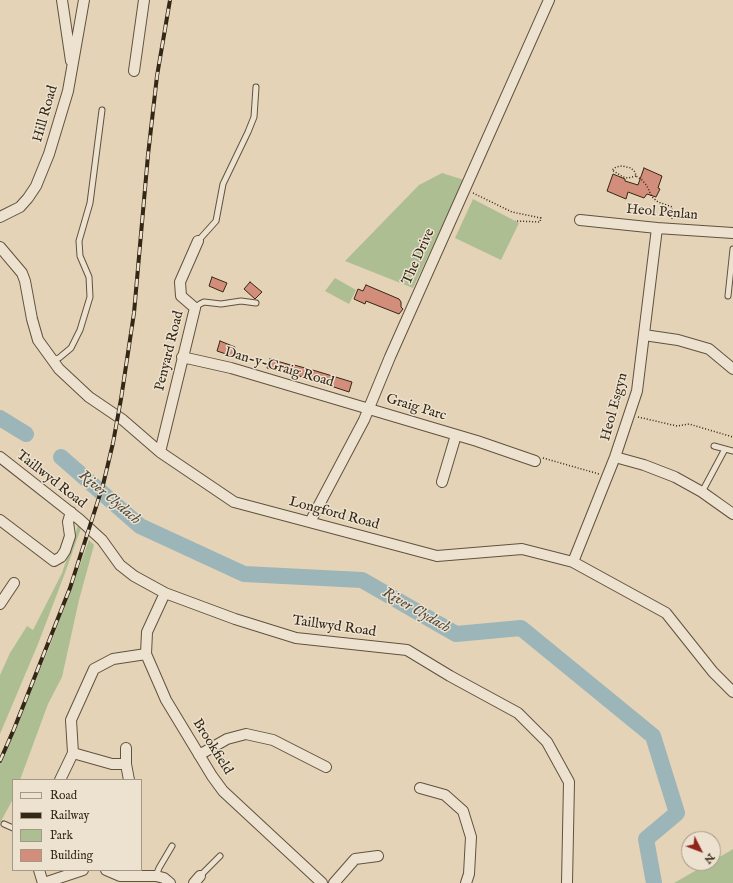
<!DOCTYPE html>
<html>
<head>
<meta charset="utf-8">
<style>
  body { margin:0 }
  #map { position:relative; width:733px; height:883px; overflow:hidden; background:#e4d3b7; font-family:"IM FELL English",serif }
  canvas { display:block }
  .legend { position:absolute; left:12px; top:779px; width:130px; height:92px; box-sizing:border-box; background:#ede2d0; border:1px solid #a39786; margin:0; padding:5px 7px; list-style:none; font-size:12px; color:#342716 }
  .legend li { display:flex; align-items:center; gap:8px; height:20px }
  .legend b { width:20px; border:1px solid #a39786 }
  .north { position:absolute; left:681px; top:831px; width:40px; height:40px; box-sizing:border-box; background:#ede2d0; border:1px solid #a39786; border-radius:50%; rotate:132deg; font-size:11px; font-weight:700; line-height:16px; text-align:center; color:#342716 }
  .north::after { content:''; display:block; margin:auto; width:14px; height:18px; background:#8f2418; clip-path:polygon(50% 0,100% 100%,50% 72%,0 100%) }
</style>
</head>
<body>
<div id="map">
<canvas width="733" height="883"></canvas>
<ul class="legend">
<li><b style="height:5px;background:#ede2d0"></b>Road</li>
<li><b style="height:5px;background:#342716"></b>Railway</li>
<li><b style="height:11px;background:#aebe93"></b>Park</li>
<li><b style="height:11px;background:#d38d7b"></b>Building</li>
</ul>
<div class="north">N</div>
</div>
<script>
const c = document.querySelector('canvas').getContext('2d');
c.lineJoin = 'round';
function paint(path, color) { c.fillStyle = color; c.fill(path, 'evenodd'); }
const toPath = rows => new Path2D(rows.map(r => 'M' + r).join(''));
function stroke(path, color, width, dash) { c.strokeStyle = color; c.lineWidth = width; c.lineCap = dash ? 'butt' : 'round'; c.setLineDash(dash || []); c.stroke(path); }
function label(font, color, halo, rows, align = 'center') {
  c.font = font + ' "IM FELL English",serif'; c.lineWidth = 3; c.setLineDash([]); c.textBaseline = 'middle'; c.strokeStyle = halo; c.fillStyle = color; for (const [text, x, y, turn = 0] of rows) {
    c.save(); c.translate(x, y); c.rotate((+turn || 0) * Math.PI / 180); c.textAlign = isNaN(turn) ? turn : align; if (halo) c.strokeText(text, 0, 0); c.fillText(text, 0, 0); c.restore();
  }
}
paint(toPath([
  [442,173,464,180,413,288,345,261,419,185],
  [473,199,519,223,501,260,455,238],
  [335,278,356,290,349,304,325,291],
  [78,525,81,528,65,573,38,644,0,734,0,675,10,653,27,626,33,630,62,573],
  [89,540,94,545,79,600,62,677,48,704,20,780,13,780,13,799,0,823,0,764,49,648,76,576],
  [733,849,733,883,674,883,709,863,713,863,713,861]
]), '#aebe93');
stroke(toPath([
  [0,418,26,434],
  [61,457,140,526,244,574,362,580,456,634,521,628,653,736,677,813,646,839,654,883]
]), '#9bb5b9', 16);
const building = toPath([
  [644,168,662,176,658,188,660,189,656,197,647,194,644,198,628,192,626,199,607,191,613,174,625,179,625,181,638,185,644,168],
  [212,277,227,283,223,292,209,286,212,277],
  [250,282,262,292,255,299,244,289,250,282],
  [366,285,399,299,401,302,401,307,403,309,399,314,366,301,365,304,354,299,358,289,363,291,366,285],
  [220,341,235,347,232,356,217,351,220,341],
  [270,359,294,366,294,365,316,371,352,382,349,392,307,378,267,368,270,359]
]);
paint(building, '#d38d7b');
stroke(building, '#342716', 1);
const lane = toPath([
  [198,241,216,221,223,184,248,132,254,117,256,87],
  [728,296,733,249],
  [195,308,200,304,204,302,221,304,241,301,256,303],
  [52,360,59,358,71,348,80,330,90,297,89,277,80,256,79,241,90,203,102,110],
  [714,446,733,451],
  [702,492,725,449],
  [4,824,13,828],
  [156,876,159,868,172,846],
  [200,876,220,856]
]);
const street = toPath([
  [62,0,71,61],
  [134,71,144,0],
  [0,217,20,207,28,198,36,186,49,154,68,91,84,0],
  [580,220,657,228,733,233],
  [0,247,22,273,25,281,32,319,38,340,59,369,89,397,123,420,160,452,234,502,437,556,522,549,573,562,666,613,713,672,733,692],
  [644,335,678,340,709,349,733,369],
  [182,357,231,368,477,441,535,461],
  [160,452,195,308,181,296,180,282,198,241],
  [0,457,79,519,102,540,120,565,134,576,165,593,235,619,296,638,407,650,450,676,518,713,547,742,569,782,567,883],
  [615,457,644,465,675,477,702,492,733,514],
  [442,482,456,435],
  [0,520,54,561,61,557,65,551,70,536,68,522,71,512],
  [310,522,364,420,390,357,549,0],
  [573,562,615,457,637,391,657,228],
  [165,593,147,632,146,654,166,700,212,776,223,791,322,883],
  [0,604,14,583],
  [126,748,126,764,129,780],
  [73,753,112,764,126,764],
  [199,755,227,739,246,734,273,740,326,767],
  [60,780,73,753,71,720,94,669,113,659,146,654],
  [420,788,445,795,463,811,471,837,469,874,466,883],
  [39,870,43,883],
  [106,870,120,876,156,876,164,878,170,883],
  [44,883,83,870],
  [194,883,200,876],
  [334,883,355,859,378,856]
]);
stroke(lane, '#60523e', 7);
stroke(street, '#60523e', 12);
stroke(toPath([
  [636,176,628,178,623,177,612,170,616,167,622,166,631,168,635,172,636,176,642,180,647,186,652,197,658,202,672,207,672,219],
  [473,193,512,212,541,218,540,222,515,221],
  [638,417,677,426,689,424,733,437],
  [543,458,599,474]
]), '#342716', 1.5, [1, 2]);
stroke(lane, '#ede2d0', 5);
stroke(street, '#ede2d0', 10);
const rail = toPath([
  [0,761,14,729,70,588,103,485,113,443,121,399,134,313,148,155,157,76,170,0]
]);
stroke(rail, '#342716', 4);
stroke(rail, '#ede2d0', 2.5, [8]);
label('14px', '#342716', '#ede2d0', [
  ["Hill Road",46,114,-74],
  ["Heol Penlan",662,213,5],
  ["The Drive",419,257,-66],
  ["Penyard Road",170,351,-76],
  ["Dan-y-Graig Road",279,368,16],
  ["Heol Esgyn",615,407,-75],
  ["Graig Parc",416,408,17],
  ["Taillwyd Road",51,480,38],
  ["Longford Road",334,514,15],
  ["Taillwyd Road",334,627,8],
  ["Brookfield",212,747,58]
]);
label('italic 15px', '#4e4a3f', '#ede2d0', [
  ["River Clydach",109,498,40],
  ["River Clydach",416,611,30]
]);
</script>
</body>
</html>
